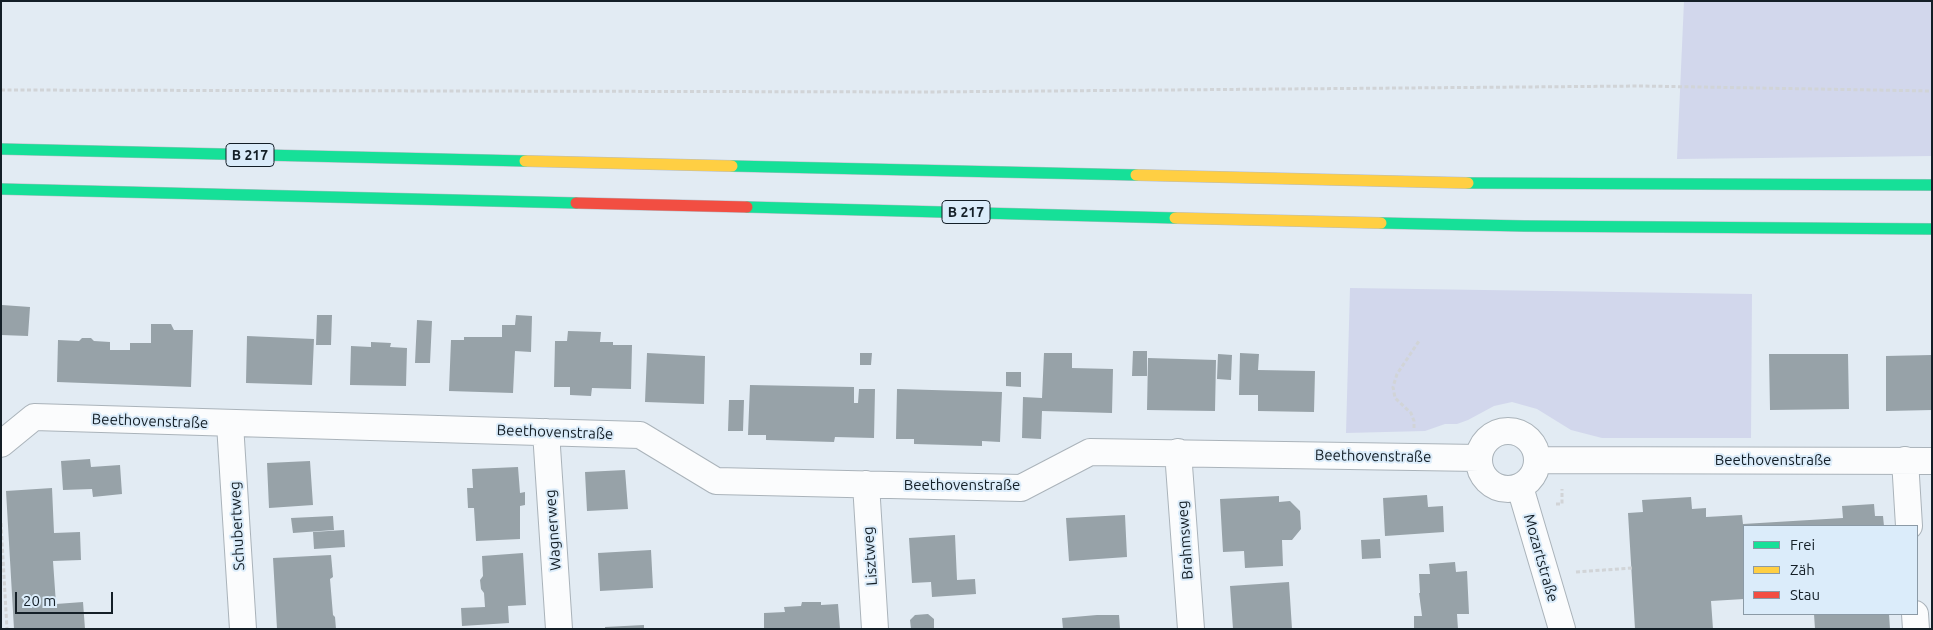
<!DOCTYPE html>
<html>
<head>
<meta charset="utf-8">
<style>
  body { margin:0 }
  #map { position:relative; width:1933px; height:630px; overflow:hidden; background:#e2ebf3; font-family:Ubuntu,sans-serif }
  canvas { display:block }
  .frame { position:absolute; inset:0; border:2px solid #141f27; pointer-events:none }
  .legend { position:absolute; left:1743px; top:525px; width:175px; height:90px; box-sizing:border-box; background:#dbecfa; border:1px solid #8b9aa6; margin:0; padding:6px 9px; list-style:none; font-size:15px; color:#141f27 }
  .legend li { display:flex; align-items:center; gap:10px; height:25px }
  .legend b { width:25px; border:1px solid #8b9aa6 }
  .scale { position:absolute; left:15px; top:592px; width:98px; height:22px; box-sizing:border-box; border:2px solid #141f27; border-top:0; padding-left:6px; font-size:15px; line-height:18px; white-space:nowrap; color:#141f27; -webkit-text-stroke:4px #dbecfa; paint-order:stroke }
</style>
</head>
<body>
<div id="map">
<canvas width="1933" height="630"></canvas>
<div class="frame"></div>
<ul class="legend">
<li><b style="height:6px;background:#16e098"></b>Frei</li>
<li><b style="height:6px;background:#ffcf43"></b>Zäh</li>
<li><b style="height:6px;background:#f24e42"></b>Stau</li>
</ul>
<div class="scale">20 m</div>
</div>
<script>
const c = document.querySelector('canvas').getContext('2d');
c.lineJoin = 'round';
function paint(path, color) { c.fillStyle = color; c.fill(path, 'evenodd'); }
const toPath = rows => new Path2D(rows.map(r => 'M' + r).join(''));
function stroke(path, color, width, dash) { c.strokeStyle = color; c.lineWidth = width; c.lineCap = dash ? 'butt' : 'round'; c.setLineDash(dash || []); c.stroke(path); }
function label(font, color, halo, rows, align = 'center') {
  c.font = font + ' Ubuntu,sans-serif'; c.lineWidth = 4; c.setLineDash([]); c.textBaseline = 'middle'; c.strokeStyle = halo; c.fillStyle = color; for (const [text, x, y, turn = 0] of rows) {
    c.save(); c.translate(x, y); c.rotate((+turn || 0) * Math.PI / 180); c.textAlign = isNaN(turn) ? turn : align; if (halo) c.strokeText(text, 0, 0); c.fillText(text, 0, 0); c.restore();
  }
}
paint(toPath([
  [1684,1,1932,1,1932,156,1677,159],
  [1350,288,1752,294,1751,438,1602,438,1571,430,1537,409,1512,402,1494,406,1468,420,1457,424,1445,424,1425,431,1346,433]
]), '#d2d7ec');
paint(toPath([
  [2,305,30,307,28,336,1,335],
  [317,315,332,315,331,345,316,345],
  [516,315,532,316,531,352,515,351,513,393,449,391,451,340,464,340,464,337,502,337,502,325,515,325],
  [417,320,432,321,430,363,415,363],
  [151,324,171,324,174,330,193,330,191,387,57,382,58,340,79,341,82,338,91,338,94,341,110,342,110,350,130,350,130,343,151,343],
  [568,331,601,332,600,342,613,342,613,345,632,345,631,389,592,388,591,396,570,395,570,387,554,387,555,341,567,341],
  [247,336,314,339,312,385,246,383],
  [371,342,391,343,390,347,407,348,406,386,350,385,351,346,371,347],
  [1133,351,1147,351,1147,376,1132,376],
  [647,353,705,356,704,404,645,402],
  [860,353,872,353,871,365,860,365],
  [1044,353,1072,353,1072,368,1113,369,1112,413,1042,411,1041,439,1022,438,1023,397,1042,398],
  [1240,353,1259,354,1258,370,1315,371,1314,412,1258,411,1258,395,1239,395],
  [1218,354,1232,355,1231,380,1217,379],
  [1769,354,1848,354,1849,409,1770,410],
  [1932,355,1932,410,1886,411,1886,356],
  [1148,358,1216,360,1215,411,1147,410],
  [1006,372,1021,372,1021,387,1006,386],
  [750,385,854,387,854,403,858,403,859,389,875,389,874,438,835,437,834,442,766,440,766,435,748,435],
  [897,389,1002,392,1000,442,982,441,982,446,914,444,914,439,896,439],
  [729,400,744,400,743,431,728,431],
  [90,459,91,467,120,465,122,494,93,497,92,489,63,490,61,461],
  [310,461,313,505,269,508,267,463],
  [518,467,520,493,525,492,525,505,520,506,520,539,476,541,474,508,468,508,467,488,473,488,472,469],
  [625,470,628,509,587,511,585,472],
  [52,488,54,533,80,532,81,560,53,561,56,604,83,602,85,629,14,629,6,491],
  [1427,495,1428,507,1443,506,1444,532,1385,536,1383,498],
  [1279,496,1279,502,1290,501,1300,511,1301,529,1292,540,1282,540,1283,566,1245,568,1244,551,1223,552,1220,499],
  [1691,497,1692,509,1706,508,1706,517,1742,515,1743,524,1843,518,1842,506,1874,504,1875,516,1883,516,1884,526,1744,526,1744,599,1711,601,1713,629,1635,629,1628,513,1643,512,1642,500],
  [1125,515,1127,557,1069,561,1066,518],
  [333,516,334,530,293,533,291,518],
  [344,530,345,547,314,549,313,532],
  [955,535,957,580,975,579,976,594,932,597,931,582,912,583,909,538],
  [1380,539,1381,558,1362,559,1361,540],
  [651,550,653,588,600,591,598,553],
  [523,553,526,605,508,606,509,623,462,626,461,608,485,607,484,593,481,589,480,580,483,576,482,556],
  [331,555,333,577,330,579,333,615,335,617,336,629,277,629,273,558],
  [1455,562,1456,572,1467,571,1469,614,1457,614,1458,629,1414,629,1414,616,1422,616,1419,593,1420,593,1419,574,1430,574,1429,564],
  [1289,582,1292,629,1233,629,1230,586],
  [802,602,821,602,821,605,838,604,840,629,764,629,764,613,785,612,784,607,801,606],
  [928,614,934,619,934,629,911,629,910,620,915,615],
  [1814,614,1889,614,1890,629,1815,629],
  [1097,615,1119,615,1120,629,1063,629,1062,618],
  [644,625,644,629,605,629,605,627]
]), '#97a2a8');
const street = toPath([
  [230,424,243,629],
  '1479 460a29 29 0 1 1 58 0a29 29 0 1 1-58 0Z',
  [546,432,559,629],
  [1,444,34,417,640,435,716,481,1021,488,1090,452,1479,458],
  [1178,452,1191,629],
  [1537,460,1932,461],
  [1905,460,1909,526],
  [866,484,875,629],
  [1520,487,1562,629],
  [1915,614,1916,629]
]);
const fast = toPath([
  [1,149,525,161],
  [732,166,1136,175],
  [1468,183,1932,185],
  [1,189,576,203],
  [747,207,1175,218],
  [1381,223,1524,226,1932,229]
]);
const slow = toPath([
  [525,161,732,166],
  [1136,175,1468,183],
  [1175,218,1381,223]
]);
const jam = toPath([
  [576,203,747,207]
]);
stroke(street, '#aab3ba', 28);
stroke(fast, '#b4bbc4', 12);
stroke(slow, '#b4bbc4', 12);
stroke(jam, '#b4bbc4', 12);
stroke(toPath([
  [1,90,924,92,1641,86,1932,91],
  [1414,428,1414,421,1411,413,1395,398,1393,387,1397,374,1419,341],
  [1556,504,1562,504,1562,489],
  [1,523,7,629],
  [1576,572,1632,568]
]), '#d1d4d7', 3, [4, 2.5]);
stroke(street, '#fbfcfd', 26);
stroke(fast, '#16e098', 11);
stroke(slow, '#ffcf43', 11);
stroke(jam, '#f24e42', 11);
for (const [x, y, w] of [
  [250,155,48],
  [966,212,48]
]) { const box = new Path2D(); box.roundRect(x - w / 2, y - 11.5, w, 23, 4); c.fillStyle = '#dbecfa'; c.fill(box); stroke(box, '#141f27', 1); }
label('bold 14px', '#141f27', null, [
  ["B 217",250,155],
  ["B 217",966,212]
]);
label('15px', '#141f27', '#dbecfa', [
  ["Beethovenstraße",150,421,2],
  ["Beethovenstraße",555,432,2],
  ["Beethovenstraße",1373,456,1],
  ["Beethovenstraße",1773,460],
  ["Beethovenstraße",962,485],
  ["Schubertweg",237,526,-93],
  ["Wagnerweg",553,530,-94],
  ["Brahmsweg",1185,540,-94],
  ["Lisztweg",870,556,-94],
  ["Mozartstraße",1541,558,74]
]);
</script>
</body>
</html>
